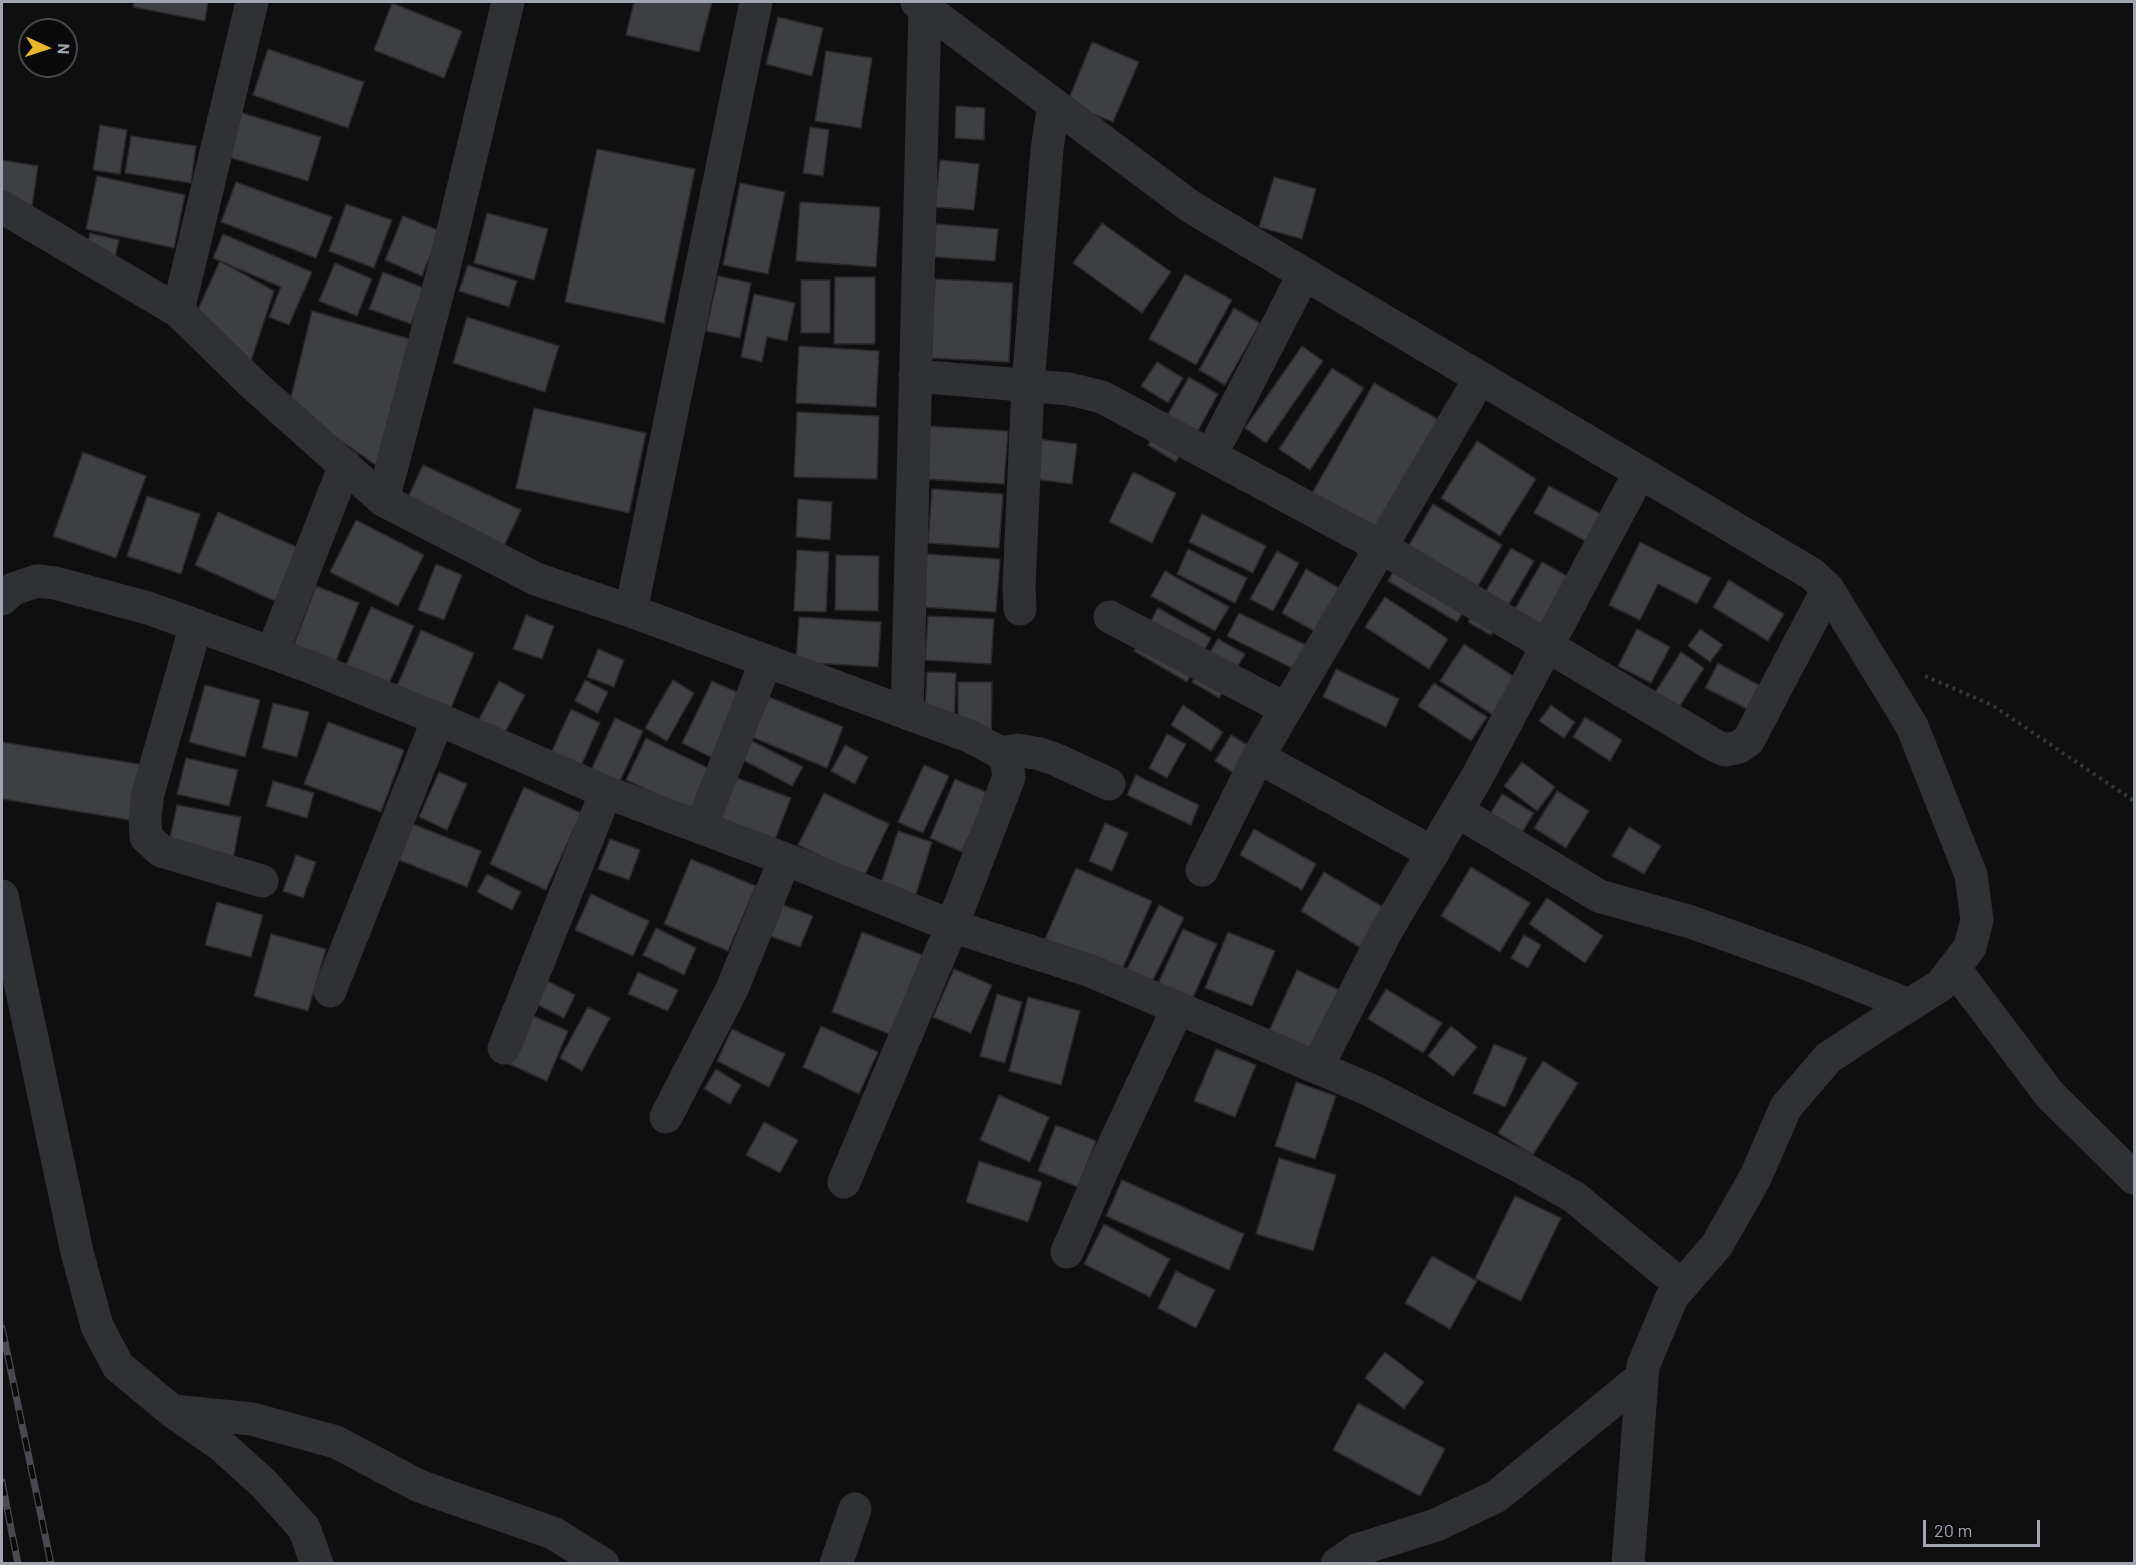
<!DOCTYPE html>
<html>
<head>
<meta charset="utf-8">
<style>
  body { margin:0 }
  #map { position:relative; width:2136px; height:1565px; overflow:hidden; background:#0f0f10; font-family:Barlow,sans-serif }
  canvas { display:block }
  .frame { position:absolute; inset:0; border:3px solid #a1a4b1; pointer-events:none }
  .north { position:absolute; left:18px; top:18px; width:60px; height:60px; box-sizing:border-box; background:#0a0a0b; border:2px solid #46484d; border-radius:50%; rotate:93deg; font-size:16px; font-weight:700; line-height:24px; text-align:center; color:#a1a4b1 }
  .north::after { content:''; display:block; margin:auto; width:21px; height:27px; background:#e9b72e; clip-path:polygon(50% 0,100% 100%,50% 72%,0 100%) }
  .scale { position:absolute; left:1923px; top:1520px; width:117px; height:27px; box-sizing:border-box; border:3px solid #a1a4b1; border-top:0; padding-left:8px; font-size:18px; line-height:21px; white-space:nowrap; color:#a1a4b1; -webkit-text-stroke:4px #0a0a0b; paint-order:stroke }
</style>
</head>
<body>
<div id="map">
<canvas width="2136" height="1565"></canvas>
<div class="frame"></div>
<div class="north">N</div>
<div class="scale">20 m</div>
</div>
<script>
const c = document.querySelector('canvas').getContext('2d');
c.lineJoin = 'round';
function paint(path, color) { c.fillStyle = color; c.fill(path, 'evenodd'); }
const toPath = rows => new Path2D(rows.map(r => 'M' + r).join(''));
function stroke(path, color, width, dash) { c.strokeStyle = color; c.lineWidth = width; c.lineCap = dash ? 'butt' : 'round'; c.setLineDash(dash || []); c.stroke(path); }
const building = toPath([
  [134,2,208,2,205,21,133,7,134,2],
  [634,2,712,2,699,52,626,35,634,2],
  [392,3,462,31,444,78,374,50,392,3],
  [778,17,823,28,812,76,766,64,778,17],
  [1092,42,1139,62,1113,122,1067,103,1092,42],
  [268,49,364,82,348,128,253,95,268,49],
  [826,51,872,58,861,128,815,121,826,51],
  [956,106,985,108,984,140,955,138,956,106],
  [239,112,321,137,308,181,225,156,239,112],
  [100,125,127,130,120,174,93,170,100,125],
  [810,127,829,130,823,176,803,173,810,127],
  [131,136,196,146,191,183,125,173,131,136],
  [597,149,695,169,664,323,565,302,597,149],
  [2,160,38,166,31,213,2,208,2,160],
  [940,160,979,164,974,210,935,207,940,160],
  [97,176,185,195,174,248,86,229,97,176],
  [1274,177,1316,189,1302,239,1259,227,1274,177],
  [236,182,332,217,316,258,221,222,236,182],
  [740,183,785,192,768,274,723,265,740,183],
  [800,202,880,207,876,267,796,261,800,202],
  [346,204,392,220,374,268,329,251,346,204],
  [487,213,548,229,534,280,474,263,487,213],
  [403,216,440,231,422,276,385,260,403,216],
  [1102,223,1171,272,1142,313,1073,263,1102,223],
  [936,224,998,229,995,261,934,257,936,224],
  [90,233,119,240,114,262,85,255,90,233],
  [223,234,312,272,289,325,269,317,281,287,213,258,223,234],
  [220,261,274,291,251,361,194,318,220,261],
  [335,263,372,279,357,316,319,301,335,263],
  [468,265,517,281,509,307,459,291,468,265],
  [383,272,424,288,411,324,369,309,383,272],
  [1185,274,1232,300,1196,365,1149,339,1185,274],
  [718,276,751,283,740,338,706,331,718,276],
  [835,277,875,277,875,344,834,344,835,277],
  [935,279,1013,283,1009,362,931,358,935,279],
  [801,280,830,280,830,333,801,333,801,280],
  [754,294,795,303,787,341,767,337,762,362,741,357,754,294],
  [1234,308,1260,323,1225,385,1199,370,1234,308],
  [312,311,420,342,383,470,289,405,312,311],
  [467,317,559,346,545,392,453,363,467,317],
  [799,346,879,351,876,407,796,403,799,346],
  [1302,346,1323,361,1266,443,1245,428,1302,346],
  [1157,362,1183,378,1168,403,1141,386,1157,362],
  [1332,368,1364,388,1310,470,1279,449,1332,368],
  [1189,377,1218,394,1189,447,1159,430,1189,377],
  [1374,383,1441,421,1367,553,1300,515,1374,383],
  [534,408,646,433,629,513,516,488,534,408],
  [797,412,879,416,877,479,794,477,797,412],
  [927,426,1008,431,1004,484,923,479,927,426],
  [1157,430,1184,447,1176,462,1148,445,1157,430],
  [1038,439,1077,444,1072,484,1033,479,1038,439],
  [1477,441,1536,479,1500,536,1441,498,1477,441],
  [83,452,146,476,116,558,53,536,83,452],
  [423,465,521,510,500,555,402,510,423,465],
  [1133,472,1176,493,1152,543,1109,522,1133,472],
  [1549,486,1605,516,1591,544,1534,513,1549,486],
  [932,489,1003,494,999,548,928,543,932,489],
  [147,496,200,514,181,574,127,556,147,496],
  [798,499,832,502,830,540,796,537,798,499],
  [1433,504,1502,545,1457,622,1388,581,1433,504],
  [218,512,301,549,277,602,195,565,218,512],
  [1202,514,1266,546,1253,573,1189,542,1202,514],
  [356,520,424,555,398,606,330,572,356,520],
  [1640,542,1711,578,1697,604,1658,584,1640,620,1609,605,1640,542],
  [1511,548,1534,561,1491,635,1468,622,1511,548],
  [1188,549,1247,578,1235,603,1177,574,1188,549],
  [797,550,829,552,826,612,794,611,797,550],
  [1277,551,1299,563,1273,611,1250,599,1277,551],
  [926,554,1000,559,996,612,922,607,926,554],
  [836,555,879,556,878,611,835,610,836,555],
  [1542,562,1579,583,1538,654,1501,633,1542,562],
  [436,564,462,575,444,620,418,610,436,564],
  [1306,569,1349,594,1325,637,1282,613,1306,569],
  [1165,571,1229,607,1215,631,1151,596,1165,571],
  [1729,580,1784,614,1768,641,1713,607,1729,580],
  [316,586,359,603,332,671,290,655,316,586],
  [1385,597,1448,639,1429,669,1365,627,1385,597],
  [371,607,414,626,386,691,343,672,371,607],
  [1158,608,1211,638,1187,682,1134,651,1158,608],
  [1239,613,1306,645,1294,669,1227,636,1239,613],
  [526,615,554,626,542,659,513,649,526,615],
  [928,616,994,619,991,664,925,660,928,616],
  [799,617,881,622,878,667,796,662,799,617],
  [1637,629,1670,647,1651,683,1618,666,1637,629],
  [1700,629,1723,645,1710,662,1688,646,1700,629],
  [421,630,474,653,448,715,395,691,421,630],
  [1218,639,1245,654,1219,698,1192,682,1218,639],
  [1464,644,1516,678,1493,715,1440,681,1464,644],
  [598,649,624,660,614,687,587,677,598,649],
  [1681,652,1704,668,1664,731,1640,716,1681,652],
  [1718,663,1759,685,1747,709,1705,688,1718,663],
  [1336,669,1399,699,1386,727,1323,697,1336,669],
  [927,672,956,673,954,732,924,730,927,672],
  [585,680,608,692,598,713,575,701,585,680],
  [673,680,694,693,667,741,645,728,673,680],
  [499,681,525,695,500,742,474,729,499,681],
  [712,681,743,695,713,758,682,743,712,681],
  [958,682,992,682,991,747,958,746,958,682],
  [1434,683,1487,717,1471,741,1418,706,1434,683],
  [205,685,260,700,245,757,189,742,205,685],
  [769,697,843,727,827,768,752,737,769,697],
  [273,703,309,712,297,757,262,748,273,703],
  [1183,705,1223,732,1211,751,1171,725,1183,705],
  [1551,705,1575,722,1564,738,1539,721,1551,705],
  [571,709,600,723,577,775,547,762,571,709],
  [1585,717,1622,740,1610,761,1573,737,1585,717],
  [615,718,643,731,616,790,588,777,615,718],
  [328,722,404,750,381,812,304,784,328,722],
  [1167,734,1186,744,1167,778,1149,768,1167,734],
  [1231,735,1254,749,1237,775,1215,761,1231,735],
  [646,738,712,770,692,811,626,780,646,738],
  [752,741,803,767,792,786,743,760,752,741],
  [2,742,145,765,136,821,2,799,2,742],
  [845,745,868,757,855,784,831,771,845,745],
  [186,758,238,770,229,806,177,794,186,758],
  [1522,762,1555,787,1537,811,1504,786,1522,762],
  [924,765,949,776,923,833,898,822,924,765],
  [439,772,467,784,447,830,419,817,439,772],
  [1136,775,1199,805,1191,825,1127,795,1136,775],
  [732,776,791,798,771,850,712,827,732,776],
  [955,779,988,793,962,852,930,838,955,779],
  [273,781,314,793,307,818,266,806,273,781],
  [524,787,581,813,546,890,490,864,524,787],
  [1557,791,1589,811,1566,848,1534,828,1557,791],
  [824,793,889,824,864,877,798,845,824,793],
  [1502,794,1534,813,1510,852,1479,833,1502,794],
  [177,805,241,817,232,865,167,852,177,805],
  [1105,823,1128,833,1112,871,1089,861,1105,823],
  [413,824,481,851,467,887,399,860,413,824],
  [1629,827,1661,846,1644,874,1612,856,1629,827],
  [1254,829,1316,864,1302,890,1240,855,1254,829],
  [898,831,932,842,913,904,878,893,898,831],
  [610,839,640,850,629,880,598,869,610,839],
  [296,855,316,862,303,898,283,891,296,855],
  [691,859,756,886,728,951,664,924,691,859],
  [1471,867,1530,903,1500,952,1441,916,1471,867],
  [1076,868,1152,901,1115,986,1039,953,1076,868],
  [1324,872,1388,910,1364,950,1301,911,1324,872],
  [487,874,521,892,512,910,477,892,487,874],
  [591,894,649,921,633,956,575,930,591,894],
  [1547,898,1603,936,1585,963,1529,924,1547,898],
  [217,902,263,915,251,957,205,945,217,902],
  [783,905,813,916,800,947,770,936,783,905],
  [1159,905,1184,918,1142,1002,1117,989,1159,905],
  [656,928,696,948,684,975,643,955,656,928],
  [1183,929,1217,944,1182,1022,1147,1007,1183,929],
  [862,932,925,956,895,1036,832,1012,862,932],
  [1228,932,1275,951,1252,1006,1205,988,1228,932],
  [271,934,326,949,308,1011,254,996,271,934],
  [1524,935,1541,945,1528,968,1511,958,1524,935],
  [954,969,992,985,971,1033,933,1017,954,969],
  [1297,970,1346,993,1305,1080,1257,1057,1297,970],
  [638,972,678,990,668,1011,628,994,638,972],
  [547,981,575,995,564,1018,536,1004,547,981],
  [1386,989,1442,1023,1423,1053,1368,1019,1386,989],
  [997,994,1022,1002,1005,1063,980,1056,997,994],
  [1028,997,1080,1011,1061,1085,1009,1071,1028,997],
  [588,1007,610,1018,582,1071,560,1058,588,1007],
  [524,1012,568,1031,547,1081,502,1061,524,1012],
  [821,1026,878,1052,859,1094,803,1067,821,1026],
  [1451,1026,1477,1047,1453,1076,1428,1056,1451,1026],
  [732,1029,785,1054,769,1087,717,1061,732,1029],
  [1494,1044,1527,1058,1505,1107,1473,1093,1494,1044],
  [1216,1049,1256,1065,1235,1117,1194,1101,1216,1049],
  [1543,1061,1578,1083,1533,1155,1498,1133,1543,1061],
  [716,1069,741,1085,730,1104,704,1089,716,1069],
  [1296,1082,1336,1096,1315,1159,1275,1146,1296,1082],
  [999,1095,1049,1117,1030,1162,980,1140,999,1095],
  [764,1122,798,1140,780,1173,746,1155,764,1122],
  [1056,1125,1096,1141,1078,1187,1038,1171,1056,1125],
  [1279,1158,1336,1175,1313,1251,1256,1234,1279,1158],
  [979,1161,1042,1182,1028,1222,966,1202,979,1161],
  [1122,1180,1244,1234,1229,1270,1106,1216,1122,1180],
  [1515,1196,1561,1218,1521,1301,1475,1278,1515,1196],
  [1104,1224,1170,1259,1150,1297,1084,1264,1104,1224],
  [1432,1256,1477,1281,1450,1329,1405,1303,1432,1256],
  [1176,1271,1215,1290,1196,1328,1158,1308,1176,1271],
  [1385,1352,1424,1382,1404,1409,1365,1378,1385,1352],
  [1358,1403,1445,1449,1420,1496,1333,1450,1358,1403]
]);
paint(building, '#3e3f43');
stroke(building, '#29292c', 1.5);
stroke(toPath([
  [1925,676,1992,705,2134,801]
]), '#36373c', 4, [3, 4.5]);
stroke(toPath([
  [917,2,1191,207,1812,574,1828,589,1912,726,1971,875,1977,920,1970,947,1941,985,1881,1023,1828,1058,1786,1107,1755,1178,1717,1245,1672,1297,1643,1366,1628,1564],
  [2,207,178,311,255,386,383,500,536,579,631,611,969,736,1001,753,1007,763,1009,777,952,926,844,1182],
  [178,311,252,2],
  [915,376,1069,389,1102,397,1381,547,1714,745,1725,750,1739,747,1748,741,1828,589],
  [1211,455,1304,274],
  [383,500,444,268,508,2],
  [2,599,13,589,37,581,55,583,148,608,308,666,438,719,606,792,785,859,952,926,1091,971,1370,1090,1521,1167,1574,1197,1681,1285],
  [1020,609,1019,586,1028,385,1047,149,1054,105],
  [631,611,756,2],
  [1110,617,1286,709],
  [196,625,148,793,145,817,146,837,161,851,262,881],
  [272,653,345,465],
  [907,713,925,7],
  [1001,753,1018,750,1040,754,1057,760,1109,784],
  [1258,757,1433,853],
  [1457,811,1599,896,1691,922,1802,962,1909,1005],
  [701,827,766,661],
  [1202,870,1258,757,1480,378],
  [2,896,77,1252,97,1326,118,1366,172,1411,222,1446,263,1483,304,1528,317,1564],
  [1954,968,2050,1095,2134,1178],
  [330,991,438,719],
  [504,1048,606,792],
  [1317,1067,1388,928,1477,777,1640,472],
  [666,1117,732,989,785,859],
  [1067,1252,1105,1164,1178,1008],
  [174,1411,252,1419,336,1442,419,1486,553,1533,603,1564],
  [836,1564,855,1509],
  [1337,1564,1357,1550,1436,1525,1497,1496,1642,1377]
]), '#303135', 33);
const rail = toPath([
  [2,1328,51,1564],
  [2,1482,18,1564]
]);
stroke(rail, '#494a50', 7);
stroke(rail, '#0a0a0b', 4.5, [14]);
</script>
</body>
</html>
